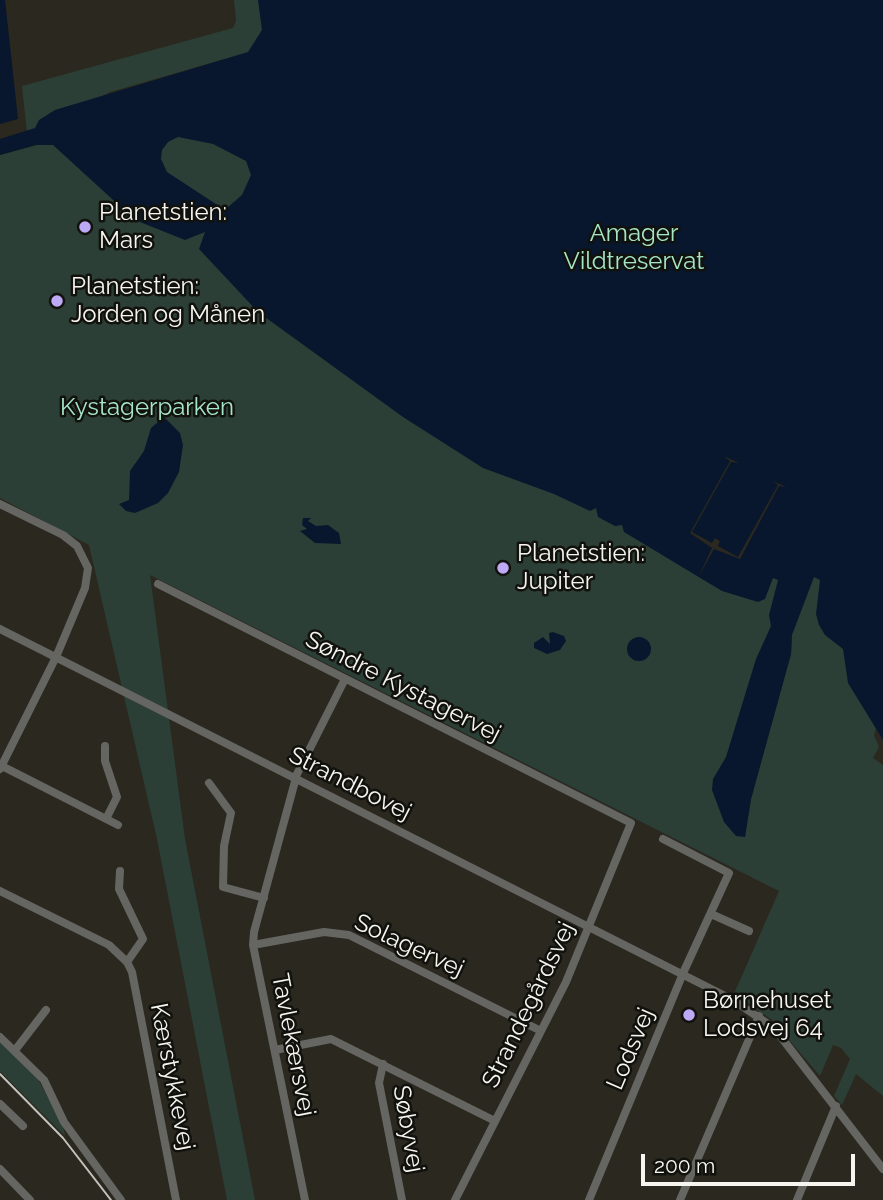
<!DOCTYPE html>
<html>
<head>
<meta charset="utf-8">
<style>
  body { margin:0 }
  #map { position:relative; width:883px; height:1200px; overflow:hidden; background:#2a281f; font-family:Raleway,sans-serif }
  canvas { display:block }
  .scale { position:absolute; left:641px; top:1154px; width:214px; height:32px; box-sizing:border-box; border:4px solid #f6f5ef; border-top:0; padding-left:9px; font-size:21px; line-height:24px; white-space:nowrap; color:#f6f5ef; -webkit-text-stroke:5px #11110d; paint-order:stroke }
</style>
</head>
<body>
<div id="map">
<canvas width="883" height="1200"></canvas>
<div class="scale">200 m</div>
</div>
<script>
const c = document.querySelector('canvas').getContext('2d');
c.lineJoin = 'round';
function paint(path, color) { c.fillStyle = color; c.fill(path, 'evenodd'); }
const toPath = rows => new Path2D(rows.map(r => 'M' + r).join(''));
function stroke(path, color, width, dash) { c.strokeStyle = color; c.lineWidth = width; c.lineCap = dash ? 'butt' : 'round'; c.setLineDash(dash || []); c.stroke(path); }
function label(font, color, halo, rows, align = 'center') {
  c.font = font + ' Raleway,sans-serif'; c.lineWidth = 5; c.setLineDash([]); c.textBaseline = 'middle'; c.strokeStyle = halo; c.fillStyle = color; for (const [text, x, y, turn = 0] of rows) {
    c.save(); c.translate(x, y); c.rotate((+turn || 0) * Math.PI / 180); c.textAlign = isNaN(turn) ? turn : align; if (halo) c.strokeText(text, 0, 0); c.fillText(text, 0, 0); c.restore();
  }
}
paint(toPath([
  [234,0,883,0,848,679,877,725,874,735,879,747,873,758,883,765,883,1096,856,1074,842,1105,834,1096,850,1059,841,1048,833,1045,820,1076,772,1020,734,994,779,891,150,575,185,839,255,1200,227,1200,157,839,89,545,0,498,0,155,37,145,225,59,110,92,27,133,22,86,233,28,236,21],
  [792,638,791,654,751,799,745,836,736,836],
  [0,1042,35,1074,63,1125,65,1136,0,1071]
]), '#2c3f36');
paint(toPath([
  [0,0,5,0,18,119,0,124],
  [258,0,883,0,883,740,848,683,843,649,825,635,819,625,816,614,820,580,814,577,792,635,791,654,751,799,745,837,736,836,724,822,712,790,713,779,726,757,756,659,771,626,769,615,778,580,773,578,765,599,758,602,722,591,624,532,622,525,615,526,598,517,596,508,590,511,554,494,483,468,403,417,258,312,199,249,205,232,185,240,135,220,53,145,36,145,0,155,0,139,35,128,39,120,55,110,248,52,262,30],
  [178,137,213,144,246,161,251,175,242,195,228,207,222,208,167,172,161,159,162,150,168,142],
  [164,417,180,433,183,445,179,472,168,493,158,503,135,513,126,511,119,504,129,500,130,471,144,451,151,428],
  [303,518,311,518,308,521,316,526,328,525,339,533,341,544,315,543,300,531,307,529,302,525],
  [553,632,564,636,566,641,560,650,547,654,534,648,534,643,543,637,550,644,549,633],
  '627 649a12 12 0 1 1 24 0a12 12 0 1 1-24 0Z'
]), '#08172d');
paint(toPath([
  [724,456,739,463,731,462,692,532,712,543,715,538,720,541,718,546,738,557,778,485,773,481,786,487,779,486,740,559,714,549,698,578,712,548,690,533,730,461]
]), '#2a281f');
stroke(toPath([
  [0,504,63,535,77,546,88,568,85,588,56,657,0,769],
  [158,584,631,823,566,982,455,1200],
  [0,629,733,1000,774,1028,883,1169],
  [105,746,105,761,117,797,106,819],
  [0,765,118,825],
  [209,783,231,813,224,846,223,887,264,898],
  [120,871,119,889,143,939,127,962],
  [0,891,109,945,127,962,132,972,176,1200],
  [711,914,749,931],
  [253,945,324,932,349,935,541,1031],
  [0,1037,44,1080,64,1122,121,1200],
  [16,1049,46,1010],
  [275,1050,331,1039,495,1121],
  [383,1064,379,1083,402,1200],
  [0,1104,23,1126],
  [0,1169,30,1200],
  [305,1200,253,945,254,932,297,774,345,679],
  [589,1200,684,971,729,873,663,839],
  [680,1200,759,1016],
  [797,1200,836,1106]
]), '#656561', 8);
stroke(toPath([
  [0,1074,63,1138,111,1200]
]), '#c4c2bc', 2);
for (const [x, y, r, color] of [
  [85,227,7,"#bda9f5"],
  [57,301,7,"#bda9f5"],
  [503,568,7,"#bda9f5"],
  [689,1015,7,"#bda9f5"]
]) { const dot = new Path2D(); dot.arc(x, y, r, 0, 2 * Math.PI); c.fillStyle = color; c.fill(dot); stroke(dot, '#11110d', 2.5); }
label('24px', '#f6f5ef', '#11110d', [
  ["Planetstien:",99,213],
  ["Mars",99,241],
  ["Planetstien:",71,287],
  ["Jorden og Månen",71,315],
  ["Planetstien:",517,554],
  ["Jupiter",517,582],
  ["Børnehuset",703,1001],
  ["Lodsvej 64",703,1029]
], 'left');
label('24px', '#a6e6c7', '#11110d', [
  ["Amager",634,234],
  ["Vildtreservat",634,262],
  ["Kystagerparken",147,408]
]);
label('24px', '#f6f5ef', '#11110d', [
  ["Søndre Kystagervej",403,687,27],
  ["Strandbovej",350,784,27],
  ["Solagervej",409,946,25],
  ["Strandegårdsvej",529,1005,-64],
  ["Tavlekærsvej",293,1045,79],
  ["Lodsvej",631,1049,-67],
  ["Kærstykkevej",172,1077,79],
  ["Søbyvej",408,1129,80]
]);
</script>
</body>
</html>
